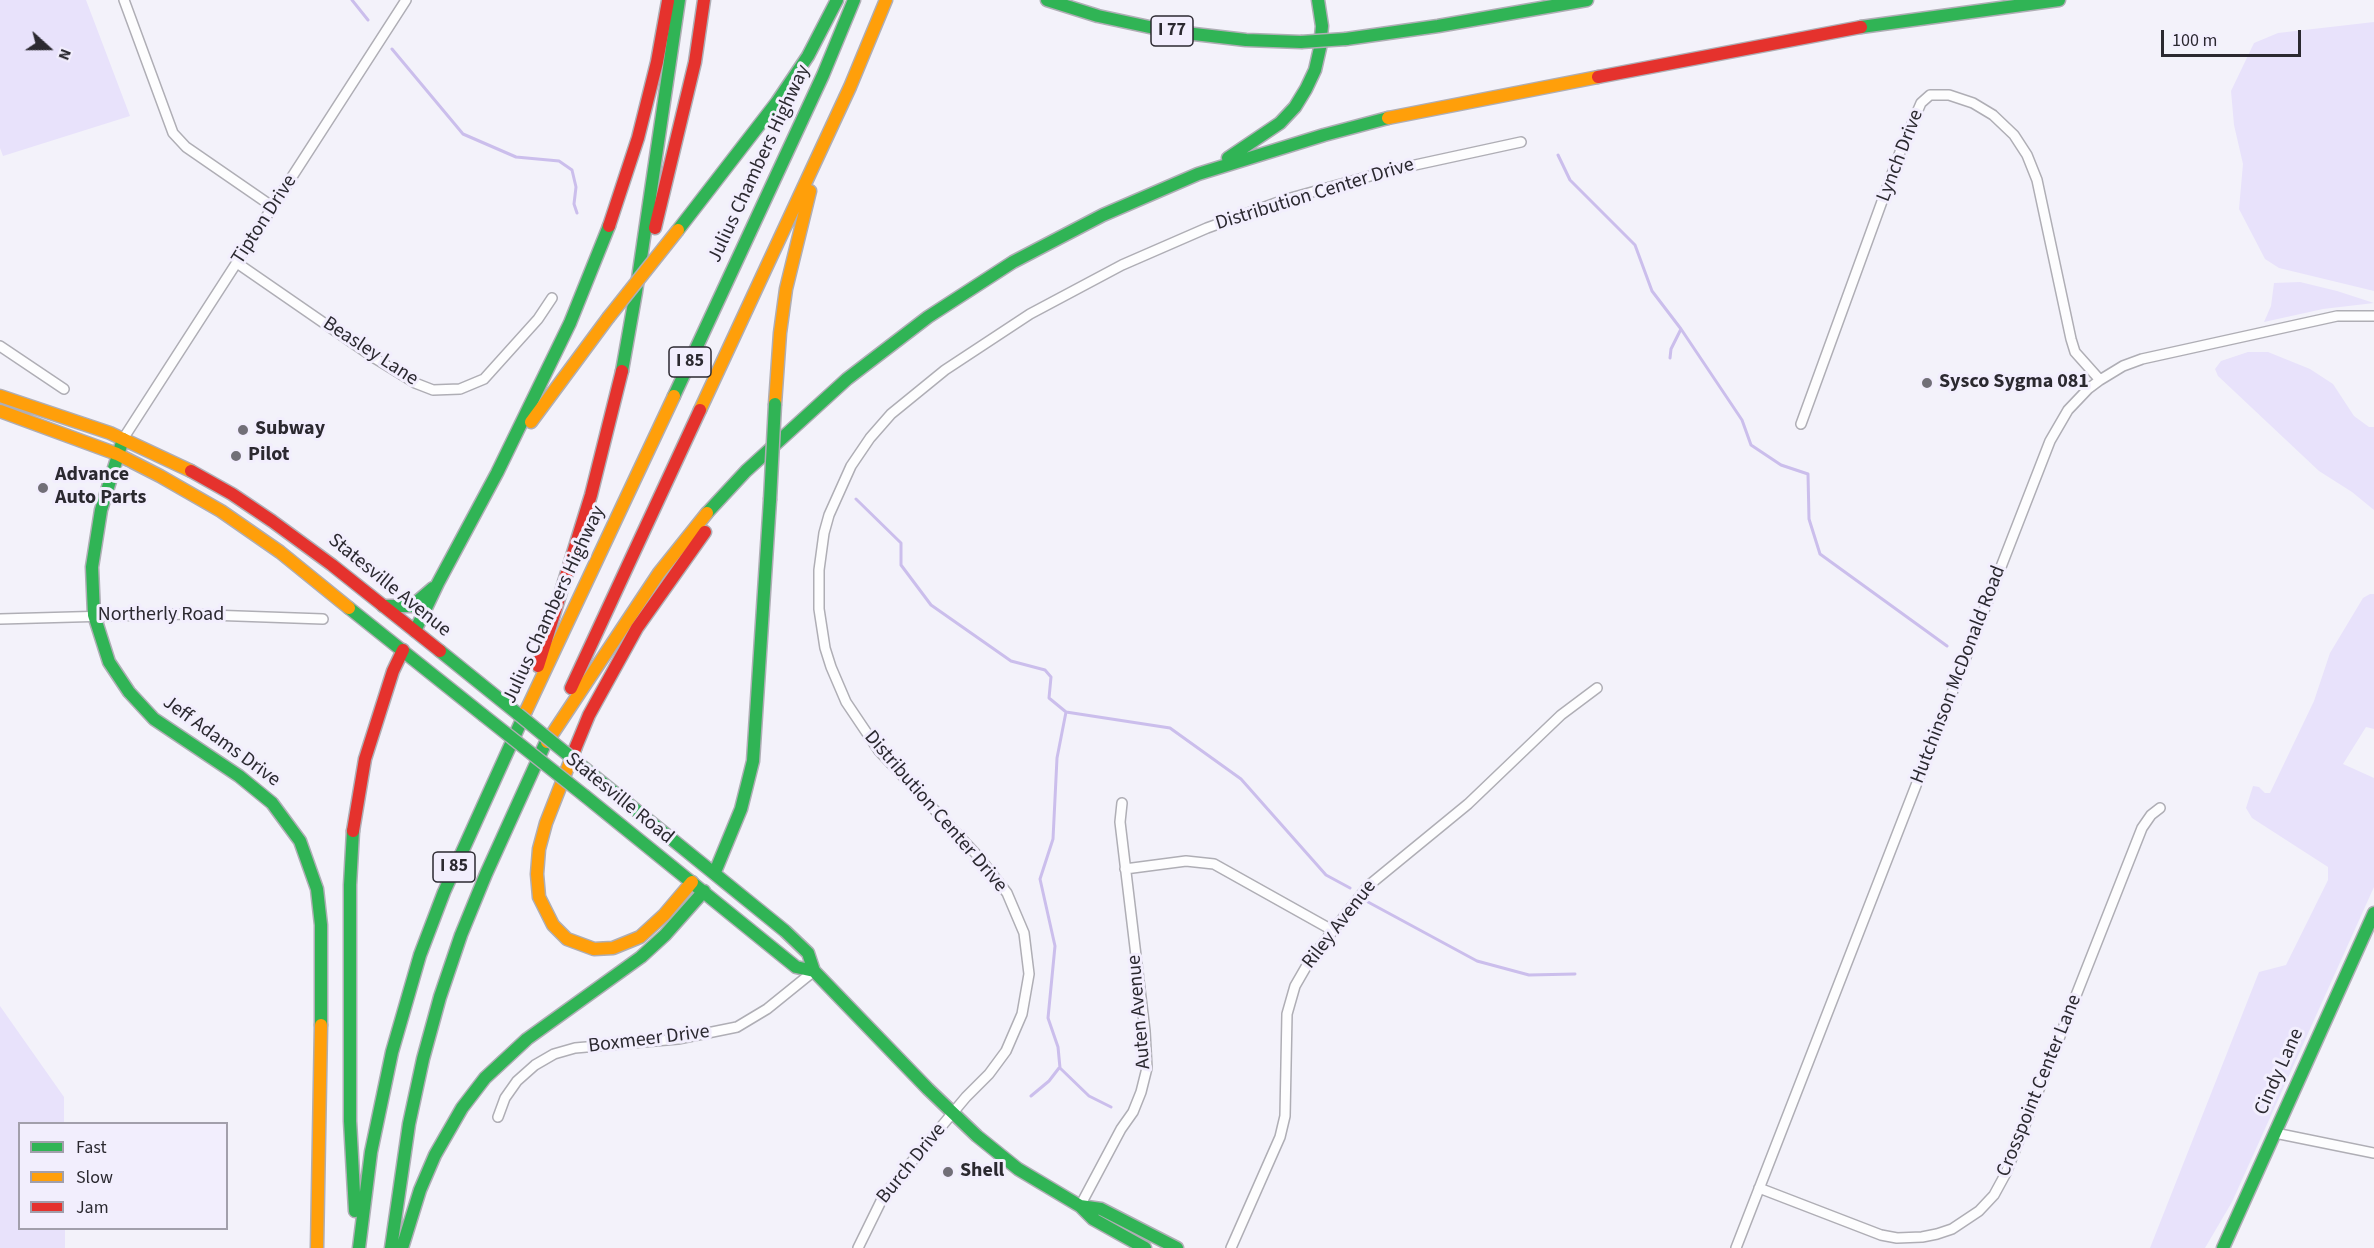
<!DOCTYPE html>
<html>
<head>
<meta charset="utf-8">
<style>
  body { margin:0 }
  #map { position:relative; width:2374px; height:1248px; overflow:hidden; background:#f3f2fa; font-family:"Source Sans 3",sans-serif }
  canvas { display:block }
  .legend { position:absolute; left:18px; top:1122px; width:210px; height:108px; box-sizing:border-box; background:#f2eefd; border:2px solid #a29fab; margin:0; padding:8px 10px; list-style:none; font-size:18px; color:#2b2930 }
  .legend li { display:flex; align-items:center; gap:12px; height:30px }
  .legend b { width:30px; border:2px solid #a29fab }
  .north { position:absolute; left:18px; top:18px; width:60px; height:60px; -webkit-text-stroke:4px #f2eefd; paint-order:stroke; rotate:111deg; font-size:16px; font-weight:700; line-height:24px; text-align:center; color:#2b2930 }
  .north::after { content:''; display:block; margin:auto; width:21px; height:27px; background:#2b2930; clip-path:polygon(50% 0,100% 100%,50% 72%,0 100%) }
  .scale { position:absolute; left:2161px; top:30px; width:140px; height:27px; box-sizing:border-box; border:3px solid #2b2930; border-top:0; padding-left:8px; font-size:18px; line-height:21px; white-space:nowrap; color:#2b2930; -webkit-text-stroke:4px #f2eefd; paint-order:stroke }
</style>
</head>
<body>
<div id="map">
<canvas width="2374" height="1248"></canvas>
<ul class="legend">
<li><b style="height:8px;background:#30b455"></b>Fast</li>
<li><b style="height:8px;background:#ff9f0a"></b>Slow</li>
<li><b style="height:8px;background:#e5322d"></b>Jam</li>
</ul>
<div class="north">N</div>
<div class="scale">100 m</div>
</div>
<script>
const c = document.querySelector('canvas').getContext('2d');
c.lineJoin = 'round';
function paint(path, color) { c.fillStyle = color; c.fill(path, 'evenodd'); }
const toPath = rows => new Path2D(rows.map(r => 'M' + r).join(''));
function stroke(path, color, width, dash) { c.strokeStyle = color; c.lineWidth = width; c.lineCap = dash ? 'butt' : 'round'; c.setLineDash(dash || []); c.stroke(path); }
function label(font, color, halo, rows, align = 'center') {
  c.font = font + ' "Source Sans 3",sans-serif'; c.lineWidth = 6; c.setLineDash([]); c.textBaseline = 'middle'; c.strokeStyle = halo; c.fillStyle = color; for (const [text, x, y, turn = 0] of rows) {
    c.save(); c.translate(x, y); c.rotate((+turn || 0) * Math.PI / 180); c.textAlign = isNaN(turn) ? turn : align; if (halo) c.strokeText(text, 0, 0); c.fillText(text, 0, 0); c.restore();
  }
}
paint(toPath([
  [0,0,86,0,130,116,3,156,0,148],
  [2374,22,2374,291,2279,268,2265,259,2239,209,2243,164,2234,125,2231,91,2254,43,2278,33],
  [2300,282,2337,291,2374,303,2323,309,2264,322,2271,306,2274,283],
  [2248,352,2268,352,2310,369,2333,384,2354,416,2369,427,2374,427,2374,510,2352,492,2319,471,2218,376,2215,369,2221,361],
  [2370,594,2374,594,2374,729,2366,727,2343,764,2374,778,2374,887,2232,1202,2205,1248,2150,1248,2259,972,2286,965,2328,880,2328,867,2252,818,2246,808,2253,786,2259,787,2265,793,2270,793,2314,701,2330,653,2363,598],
  [0,1006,64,1097,64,1123,20,1124,20,1228,65,1229,65,1248,0,1248]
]), '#e8e2fb');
stroke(toPath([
  [352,0,368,20],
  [392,49,463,134,516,157,559,161,572,170,576,187,574,204,577,213],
  [1558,155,1570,180,1635,245,1652,291,1681,329,1742,420,1751,445,1781,465,1808,474,1809,519,1820,554,1947,646],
  [1670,358,1671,349,1681,329],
  [856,499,901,543,901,565,931,605,1011,661,1045,670,1051,677,1049,698,1066,712,1170,728,1241,779,1326,875,1350,888],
  [1066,712,1057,758,1053,839,1040,879,1055,946,1048,1018,1058,1047,1060,1068,1089,1096,1111,1107],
  [1368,902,1477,961,1529,975,1575,974],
  [1031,1096,1049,1081,1059,1068]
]), '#cbbeec', 3);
const street = toPath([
  [124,0,173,133,186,147,273,207],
  [237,263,376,359,415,383,433,390,460,389,484,379,538,319,552,298],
  [0,346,64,389],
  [1801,424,1900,152,1921,103,1930,95,1949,95,1973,103,1993,115,2014,135,2027,155,2037,180,2071,339,2075,352,2100,380],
  [123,439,406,0],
  [0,619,181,614,323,619],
  [1125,869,1186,861,1214,864,1332,930],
  [498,1117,505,1098,517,1081,535,1065,554,1054,575,1048,678,1039,737,1027,767,1009,814,971],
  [2275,1133,2374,1153],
  [1759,1188,1881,1235,1897,1238,1922,1237,1937,1234,1952,1229,1979,1211,1994,1195,2006,1173,2142,828,2151,815,2160,808],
  [1080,1206,1121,1129,1133,1112,1141,1092,1147,1068,1145,1031,1120,822,1122,803],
  [858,1248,884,1195,966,1097,989,1074,1006,1051,1022,1014,1029,974,1024,933,1007,893,978,856,879,751,846,702,831,667,825,648,819,609,819,570,824,533,829,515,851,466,870,438,891,414,945,370,1030,314,1122,265,1207,228,1287,199,1392,170,1521,142],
  [1231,1248,1280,1137,1285,1116,1287,1014,1295,986,1310,960,1368,886,1468,804,1561,715,1597,688],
  [1736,1248,2050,441,2068,410,2088,389,2100,380,2123,366,2142,359,2337,316,2374,316]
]);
const fast = toPath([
  [1047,0,1098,16,1168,31,1246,40,1301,42],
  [1861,27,2059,0],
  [1346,39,1438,26,1587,0],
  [1228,158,1280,123,1295,107,1306,89,1315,70,1320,48,1322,26,1318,0],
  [678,230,777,102,808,56,837,0],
  [622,371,636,292,679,0],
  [674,396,823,75,854,0],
  [123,439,101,510,92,567,94,615,109,662,129,692,154,719,239,776,272,803,300,841,317,889,321,925,321,1025],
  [707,513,746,471,847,379,928,317,1013,262,1103,215,1198,174,1324,135,1388,118],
  [383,606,412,606,433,588],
  [349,608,483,715],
  [415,631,438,583,497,473,570,323,609,226],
  [440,651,518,714],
  [594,776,785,931,808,953,814,971,928,1089,977,1136,1018,1169,1080,1206,1093,1219,1145,1248],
  [585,796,796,967,814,971],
  [353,831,350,885,350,1121,355,1211],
  [715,872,741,809,753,761,770,500],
  [1080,1206,1101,1209,1177,1248],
  [359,1248,371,1152,392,1052,420,955,444,892,525,713],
  [391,1248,409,1124,423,1059,440,997,461,935,486,874,545,744],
  [402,1248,420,1190,435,1155,462,1108,485,1078,527,1039,641,957,665,935,704,891],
  [2223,1248,2374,913]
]);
const slow = toPath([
  [1388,118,1598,77],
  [0,396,110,433,191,471],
  [775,404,780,333,786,289,810,191],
  [700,410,850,87,886,0],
  [0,411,117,454,160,476,221,511,280,552,349,608],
  [531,422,608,318],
  [525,713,674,396],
  [547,742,659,573,707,513],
  [575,749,546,823,539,849,537,874,539,897,553,925,567,939,594,949,613,948,640,937,664,915,692,882],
  [317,1248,321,1025]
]);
const jam = toPath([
  [1598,77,1861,27],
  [609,226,638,138,657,62,668,1],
  [655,228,695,62,704,0],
  [191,471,232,494,272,521,332,565,440,651],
  [538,666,591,495,622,371],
  [571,688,700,410],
  [575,749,589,715,637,628,705,532],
  [353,831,365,759,393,671,403,650]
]);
stroke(street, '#afaeb5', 12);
stroke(fast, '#afaeb5', 15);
stroke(slow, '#afaeb5', 15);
stroke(jam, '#afaeb5', 15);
stroke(street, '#fdfdfe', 9);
stroke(fast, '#30b455', 12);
stroke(slow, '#ff9f0a', 12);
stroke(jam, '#e5322d', 12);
const fastBridge = toPath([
  [1301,42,1346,39],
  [770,500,775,404],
  [518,714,594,776],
  [483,715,585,796]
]);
const slowBridge = toPath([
  [608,318,678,230]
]);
stroke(fastBridge, '#afaeb5', 15, []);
stroke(slowBridge, '#afaeb5', 15, []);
stroke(fastBridge, '#30b455', 12);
stroke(slowBridge, '#ff9f0a', 12);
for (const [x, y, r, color] of [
  [1927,383,6,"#716f77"],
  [243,430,6,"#716f77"],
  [236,456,6,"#716f77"],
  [43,488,6,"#716f77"],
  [948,1172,6,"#716f77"]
]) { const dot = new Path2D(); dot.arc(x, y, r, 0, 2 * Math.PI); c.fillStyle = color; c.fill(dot); stroke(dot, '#f2eefd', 2); }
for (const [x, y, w] of [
  [1172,31,42],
  [690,362,42],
  [454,867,42]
]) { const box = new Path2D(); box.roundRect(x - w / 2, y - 15, w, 30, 4.5); c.fillStyle = '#f2eefd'; c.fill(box); stroke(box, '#2b2930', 1.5); }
label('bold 18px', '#2b2930', null, [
  ["I 77",1172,31],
  ["I 85",690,362],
  ["I 85",454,867]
]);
label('20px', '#2b2930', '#f2eefd', [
  ["Lynch Drive",1901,156,-69],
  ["Julius Chambers Highway",760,164,-65],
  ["Distribution Center Drive",1315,195,-17],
  ["Tipton Drive",265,220,-57],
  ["Beasley Lane",370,352,33],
  ["Statesville Avenue",389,586,39],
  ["Julius Chambers Highway",555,605,-65],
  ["Northerly Road",161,616],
  ["Hutchinson McDonald Road",1959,675,-69],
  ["Jeff Adams Drive",221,742,36],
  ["Statesville Road",619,799,39],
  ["Distribution Center Drive",935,812,49],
  ["Riley Avenue",1340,925,-52],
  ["Auten Avenue",1140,1012,-95],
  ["Boxmeer Drive",649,1040,-7],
  ["Cindy Lane",2280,1072,-66],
  ["Crosspoint Center Lane",2040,1086,-68],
  ["Burch Drive",912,1164,-51]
]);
label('bold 20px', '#2b2930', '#f2eefd', [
  ["Sysco Sygma 081",1939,383],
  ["Subway",255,430],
  ["Pilot",248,456],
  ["Advance",55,476],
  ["Auto Parts",55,499],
  ["Shell",960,1172]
], 'left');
</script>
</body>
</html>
